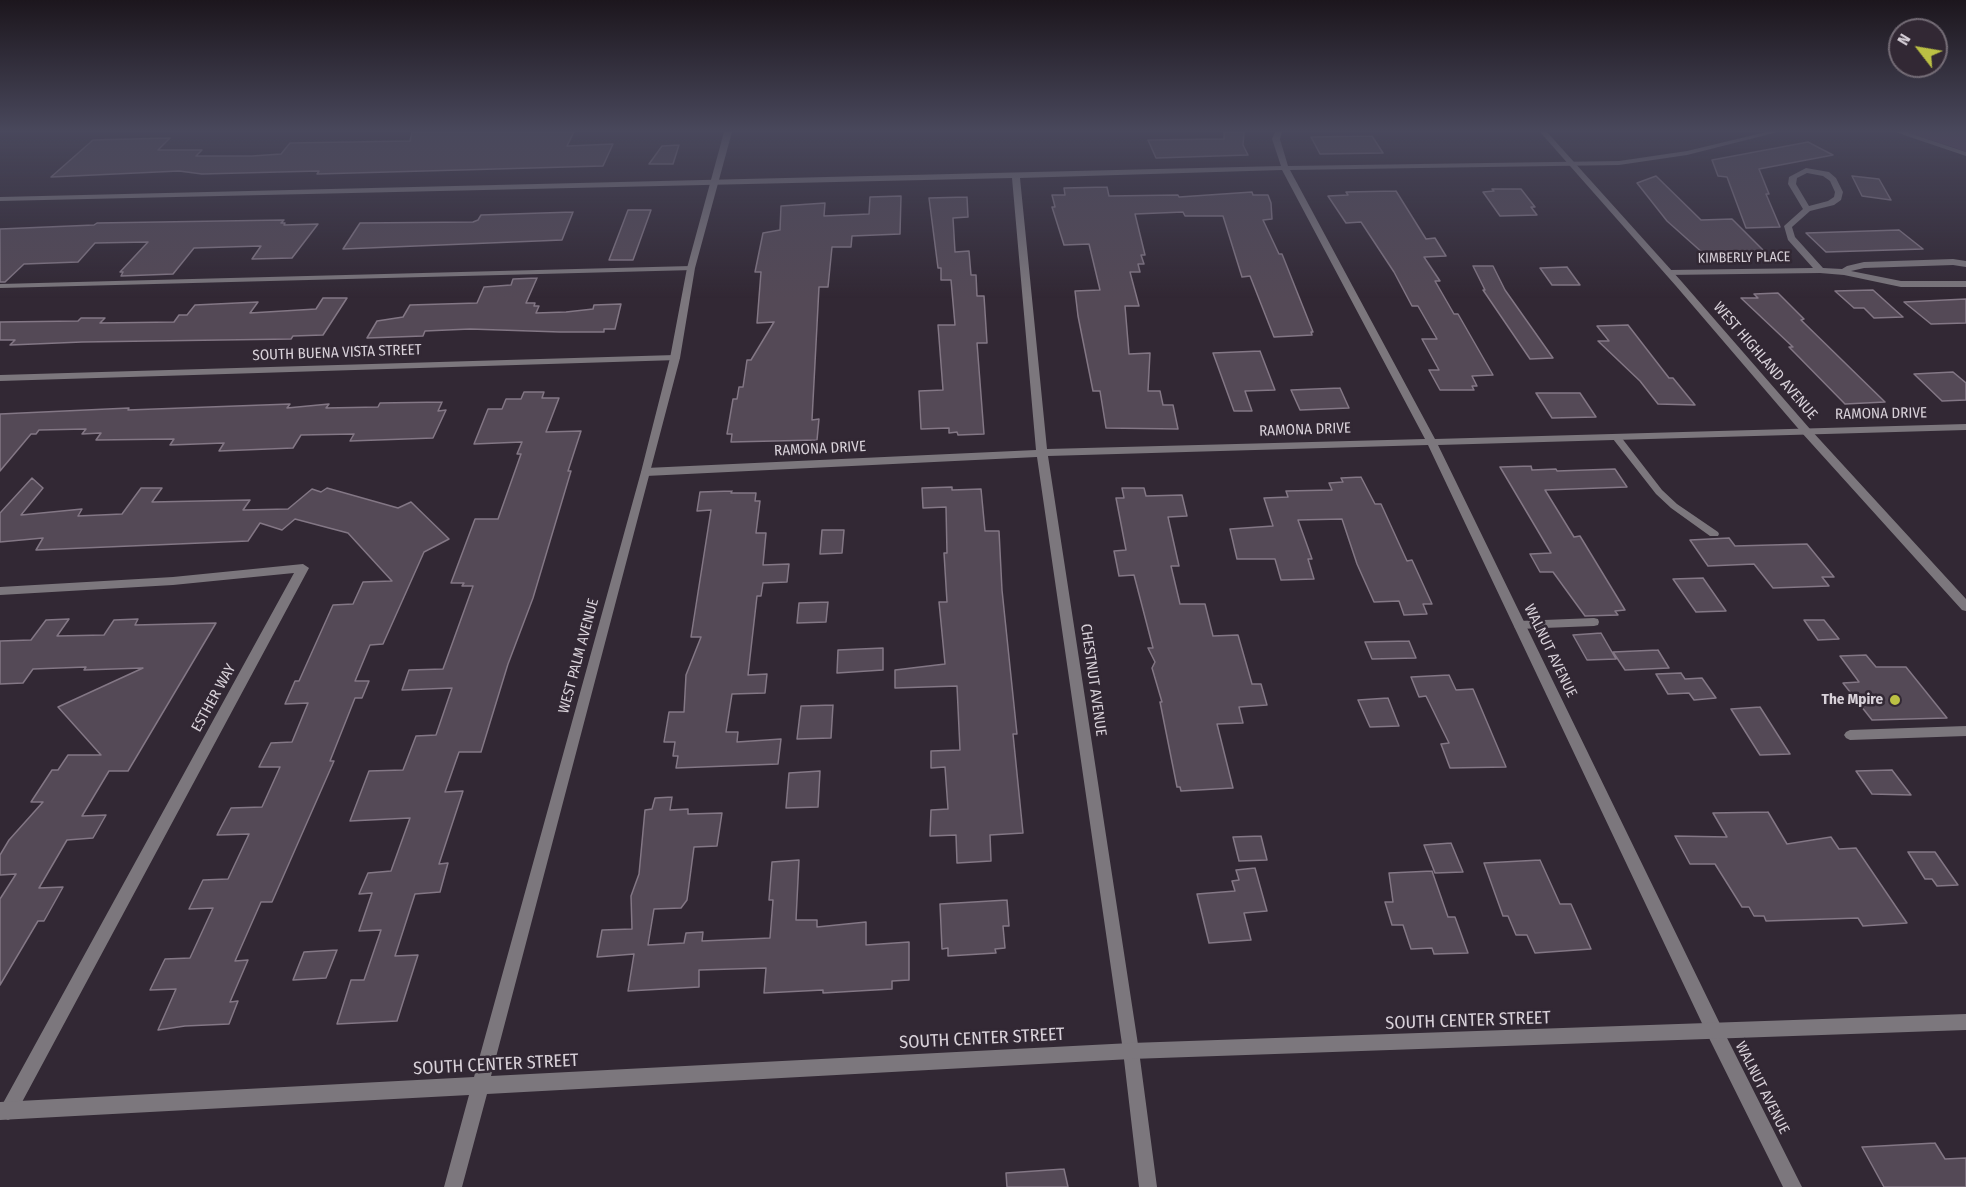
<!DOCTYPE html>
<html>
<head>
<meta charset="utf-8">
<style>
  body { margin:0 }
  #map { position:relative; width:1966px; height:1187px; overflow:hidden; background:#322834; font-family:"Fira Sans Condensed",sans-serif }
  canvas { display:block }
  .north { position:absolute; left:1888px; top:18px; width:60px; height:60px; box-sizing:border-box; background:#322834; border:2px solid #746c76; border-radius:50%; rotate:301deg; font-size:16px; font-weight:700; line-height:24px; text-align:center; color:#d8d1d9 }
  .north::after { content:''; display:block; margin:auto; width:21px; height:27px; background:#bbc044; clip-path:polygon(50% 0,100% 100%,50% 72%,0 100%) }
</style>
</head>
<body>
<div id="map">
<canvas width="1966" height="1187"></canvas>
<div class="north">N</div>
</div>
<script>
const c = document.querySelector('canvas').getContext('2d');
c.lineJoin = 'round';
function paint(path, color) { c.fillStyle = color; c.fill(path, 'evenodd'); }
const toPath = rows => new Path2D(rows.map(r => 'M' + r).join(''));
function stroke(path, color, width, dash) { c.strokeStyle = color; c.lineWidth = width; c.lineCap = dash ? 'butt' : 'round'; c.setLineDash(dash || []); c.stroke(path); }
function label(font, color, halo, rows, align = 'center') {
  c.font = font + ' "Fira Sans Condensed",sans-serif'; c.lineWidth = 5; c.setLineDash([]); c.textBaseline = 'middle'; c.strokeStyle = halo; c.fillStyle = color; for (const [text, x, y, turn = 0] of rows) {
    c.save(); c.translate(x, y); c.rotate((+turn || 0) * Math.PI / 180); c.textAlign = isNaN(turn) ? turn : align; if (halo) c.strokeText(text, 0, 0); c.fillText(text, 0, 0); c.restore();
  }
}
paint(toPath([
  [1905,132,1966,132,1966,152,1952,147]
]), '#5f4065');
const building = toPath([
  [412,132,574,132,567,146,613,144,603,166,317,174,319,171,202,174,179,171,51,177,93,140,170,138,158,150,202,150,196,156,252,156,281,154,290,143,410,141,412,132],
  [1224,132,1244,132,1243,145,1248,155,1156,158,1148,140,1224,139,1224,132],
  [1372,136,1383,153,1320,154,1311,137,1372,136],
  [1808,142,1833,155,1759,169,1769,194,1766,194,1780,227,1746,228,1727,177,1718,176,1712,160,1808,142],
  [679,145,673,164,649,164,662,146,679,145],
  [1656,176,1701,220,1732,219,1766,253,1704,254,1667,221,1637,183,1656,176],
  [1852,176,1879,179,1891,200,1862,196,1852,176],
  [1107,187,1109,196,1178,195,1179,197,1252,192,1253,195,1268,195,1271,203,1272,219,1263,220,1279,254,1282,254,1313,332,1311,332,1312,335,1274,337,1250,276,1242,277,1223,216,1185,216,1183,212,1135,214,1145,255,1141,255,1144,264,1138,264,1140,272,1130,272,1139,306,1125,306,1129,354,1150,353,1148,391,1160,391,1163,405,1173,405,1178,429,1106,428,1100,391,1093,391,1078,316,1075,291,1100,290,1089,244,1064,245,1052,207,1055,207,1052,195,1065,195,1064,188,1107,187],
  [1492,189,1521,189,1535,207,1531,207,1537,215,1500,216,1483,192,1494,191,1492,189],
  [1396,191,1426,239,1435,238,1446,256,1424,257,1440,281,1435,281,1454,314,1458,314,1493,375,1472,376,1477,386,1472,386,1474,390,1440,390,1429,370,1439,370,1422,339,1437,339,1418,306,1412,306,1394,272,1361,222,1346,223,1328,196,1348,195,1346,192,1396,191],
  [901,196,900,234,852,236,851,247,832,247,828,287,819,287,812,420,819,419,817,440,731,442,732,434,727,434,733,399,737,399,739,387,743,387,747,360,751,360,774,322,757,323,761,272,755,272,763,233,780,230,781,206,825,203,824,216,869,214,870,197,901,196],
  [967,197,968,217,953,218,955,252,969,251,971,275,976,275,977,296,984,296,987,343,977,343,984,434,958,435,957,432,949,433,949,428,921,429,919,391,943,390,938,325,955,325,951,280,941,280,941,268,938,268,929,198,967,197],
  [628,210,651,210,633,260,609,260,628,210],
  [573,212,562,240,343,249,360,223,473,222,478,220,481,215,573,212],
  [284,220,281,223,285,223,284,225,318,224,292,258,252,259,261,246,194,248,173,274,121,276,123,272,120,272,148,242,95,243,78,262,24,264,5,282,0,282,0,229,94,225,97,223,284,220],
  [1899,230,1923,249,1826,252,1806,233,1899,230],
  [1473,266,1493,266,1505,290,1553,358,1530,359,1483,290,1485,290,1473,266],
  [1567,267,1580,285,1552,285,1540,268,1567,267],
  [537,278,526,303,535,303,534,306,539,306,536,313,566,312,593,309,594,305,621,304,615,329,604,329,604,332,560,332,470,329,425,331,423,336,367,338,377,321,403,317,410,305,477,303,484,287,511,285,513,279,537,278],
  [1873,290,1903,317,1874,318,1864,308,1854,308,1835,291,1873,290],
  [1778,293,1804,319,1801,320,1885,402,1845,404,1789,347,1793,347,1741,298,1758,298,1754,294,1778,293],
  [323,298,347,298,323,335,293,336,291,339,82,342,10,345,15,340,0,340,0,322,78,321,81,318,105,318,100,323,174,322,179,315,187,315,195,305,258,302,250,313,316,309,323,298],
  [1966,299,1966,323,1931,324,1904,302,1966,299],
  [1628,325,1669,378,1673,378,1695,405,1658,404,1640,381,1598,341,1609,341,1597,326,1628,325],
  [1260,351,1275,390,1245,391,1252,411,1234,411,1213,353,1260,351],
  [1953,372,1966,383,1966,400,1942,401,1914,374,1953,372],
  [1340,388,1349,408,1300,410,1291,390,1340,388],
  [524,392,544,392,542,398,559,398,546,432,581,431,568,471,571,471,533,598,508,664,481,752,459,752,445,792,463,791,439,864,448,863,440,892,415,894,395,956,418,955,397,1021,337,1024,351,980,364,980,381,930,359,931,372,893,359,894,368,873,391,871,410,818,350,821,369,771,403,770,416,736,436,735,452,688,402,690,409,670,443,669,473,586,462,586,464,583,451,583,475,519,498,519,521,454,517,454,522,442,474,444,488,409,502,409,506,399,521,399,524,392],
  [1536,393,1580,393,1596,417,1552,418,1536,393],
  [442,402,438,411,446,410,433,438,350,441,354,434,301,435,293,448,219,451,224,443,170,445,174,439,96,440,101,433,82,434,86,429,39,430,36,434,31,434,0,471,0,414,129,408,128,410,290,404,287,408,329,404,326,408,378,407,380,403,442,402],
  [1531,466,1532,470,1556,469,1557,471,1615,469,1627,487,1545,490,1574,537,1580,536,1625,610,1615,611,1618,615,1585,616,1553,572,1540,572,1530,554,1551,553,1500,467,1531,466],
  [1361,477,1375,504,1381,504,1407,561,1412,560,1432,604,1423,604,1427,614,1404,615,1399,601,1374,602,1357,564,1342,519,1298,520,1312,559,1308,559,1314,579,1281,580,1275,559,1237,559,1230,529,1273,526,1264,498,1288,497,1286,491,1332,490,1329,483,1343,482,1341,478,1361,477],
  [32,478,43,488,21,515,82,509,78,516,122,514,141,488,162,488,152,502,250,500,243,510,288,509,312,489,321,492,327,488,398,508,411,502,449,539,424,552,383,644,370,645,355,681,369,681,362,698,355,698,330,761,334,761,272,902,261,902,235,961,248,960,230,1002,238,1001,229,1024,185,1026,158,1030,176,989,150,990,165,959,190,958,213,908,189,909,203,880,228,879,249,834,217,835,231,808,262,807,280,767,259,767,271,743,292,742,308,703,285,704,295,681,299,681,333,605,353,604,363,582,392,581,348,533,295,519,282,530,260,523,248,541,36,550,43,538,0,542,0,513,32,478],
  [952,487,952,490,981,489,985,531,999,531,1002,590,1017,734,1013,734,1023,833,990,835,991,861,957,863,956,835,930,836,931,810,948,809,945,767,931,768,931,751,960,750,957,686,895,688,895,670,945,664,939,602,947,602,944,553,947,553,946,507,923,508,922,488,952,487],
  [1122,488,1144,488,1146,496,1182,495,1187,516,1168,517,1179,566,1171,566,1180,604,1205,604,1213,636,1238,635,1252,684,1261,684,1267,705,1239,707,1243,723,1217,724,1233,788,1181,791,1180,787,1177,787,1160,702,1162,702,1152,668,1155,662,1148,648,1153,648,1134,575,1119,576,1114,551,1126,550,1116,498,1124,498,1122,488],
  [732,491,731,493,756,493,755,501,760,501,756,533,766,533,763,565,789,564,787,582,763,583,761,596,757,596,748,675,767,674,765,693,732,694,726,732,738,732,737,742,781,739,778,764,676,768,678,756,673,756,675,742,664,742,669,712,684,712,686,675,701,637,691,637,711,510,697,511,700,492,732,491],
  [822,530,844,530,842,553,820,554,822,530],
  [1729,538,1735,546,1807,544,1834,577,1822,577,1829,586,1773,588,1754,564,1708,566,1690,540,1729,538],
  [1703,578,1726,611,1696,612,1673,579,1703,578],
  [828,602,826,622,797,623,799,603,828,602],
  [69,619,57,636,104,635,114,620,138,619,135,625,216,623,128,771,109,771,82,816,106,815,93,838,67,840,39,888,63,887,44,921,38,921,0,985,0,899,16,874,0,875,0,855,9,840,43,802,31,802,52,770,58,770,68,755,101,755,58,707,143,668,84,670,86,667,33,669,23,683,0,684,0,641,31,640,46,620,69,619],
  [1804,620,1824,620,1839,639,1818,640,1804,620],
  [1601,633,1616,659,1587,660,1573,635,1601,633],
  [1409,641,1416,658,1372,659,1365,642,1409,641],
  [883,648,883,670,837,673,838,650,883,648],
  [1658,650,1669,668,1625,670,1613,652,1658,650],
  [1866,655,1876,667,1906,667,1947,718,1872,720,1843,683,1859,682,1840,656,1866,655],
  [1681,673,1685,679,1702,678,1716,698,1694,700,1689,693,1668,694,1656,674,1681,673],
  [1449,675,1456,690,1473,689,1506,767,1450,768,1441,744,1449,743,1426,696,1419,697,1411,677,1449,675],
  [1388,698,1399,726,1370,727,1358,700,1388,698],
  [833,705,831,738,797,739,801,706,833,705],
  [1760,707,1790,754,1760,755,1731,709,1760,707],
  [1892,770,1911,795,1872,794,1856,771,1892,770],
  [820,771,818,807,786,808,789,773,820,771],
  [672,797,670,810,688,809,688,814,722,813,717,846,694,847,687,900,681,908,654,909,648,945,684,943,686,933,703,932,702,941,770,938,773,900,769,900,772,862,799,860,796,920,817,920,817,927,866,922,866,945,909,942,909,980,892,981,892,989,823,993,823,990,764,993,766,968,699,970,699,987,628,991,634,954,597,957,602,930,632,929,631,896,639,874,645,810,652,809,655,798,672,797],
  [1768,812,1787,844,1831,837,1839,849,1856,848,1907,923,1863,926,1858,918,1766,921,1764,916,1754,916,1749,907,1742,907,1715,864,1690,864,1675,836,1727,837,1713,813,1768,812],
  [1261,836,1267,860,1239,861,1233,837,1261,836],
  [1451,843,1463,872,1435,873,1424,845,1451,843],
  [1908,852,1935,852,1958,885,1937,886,1932,879,1925,879,1908,852],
  [1540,860,1560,904,1571,904,1591,949,1535,953,1527,935,1516,935,1508,916,1503,916,1484,863,1540,860],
  [1255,868,1267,911,1244,913,1251,940,1209,943,1197,894,1235,891,1232,881,1239,880,1236,870,1255,868],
  [1432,871,1448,917,1455,917,1468,953,1434,954,1432,948,1411,949,1403,925,1392,925,1385,902,1393,902,1389,873,1432,871],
  [1007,900,1009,926,1003,926,1005,948,995,949,996,953,948,956,948,948,942,949,940,904,1007,900],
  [337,950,326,978,293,980,304,952,337,950],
  [1935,1143,1945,1159,1966,1158,1966,1187,1884,1187,1862,1147,1935,1143],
  [1064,1169,1068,1187,1007,1187,1006,1173,1064,1169]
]);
paint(building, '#544956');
stroke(building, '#837785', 1.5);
paint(toPath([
  [691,266,694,266,694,270,0,288,0,284,691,266],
  [1618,436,1621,437,1662,490,1677,504,1718,532,1719,534,1718,536,1710,536,1671,508,1656,494,1613,439,1618,436],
  [1594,618,1598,619,1599,622,1598,625,1594,626,1519,629,1515,628,1514,625,1515,622,1519,621,1594,618],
  [1966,726,1966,736,1850,740,1846,738,1844,735,1846,732,1850,730,1966,726]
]), '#7c777d');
paint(toPath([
  [1275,132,1282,132,1280,139,1288,166,1619,161,1687,151,1766,132,1778,132,1687,155,1619,165,1290,170,1435,439,1966,424,1966,430,1438,445,1721,1026,1802,1187,1783,1187,1709,1038,1428,445,1048,456,1139,1051,1157,1187,1139,1187,1123,1051,1037,457,646,476,641,472,646,468,1036,450,1012,178,0,201,0,197,1281,166,1272,139,1275,132],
  [1282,170,1425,439,1047,449,1020,178,1282,170],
  [1895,132,1906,132,1966,152,1966,156,1895,132],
  [1806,168,1829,172,1836,178,1843,192,1841,200,1834,205,1810,211,1792,227,1795,237,1823,268,1842,269,1847,266,1864,262,1953,259,1966,261,1966,267,1953,265,1864,268,1851,271,1901,281,1966,281,1966,287,1901,287,1844,275,1820,273,1666,275,1666,271,1669,270,1813,268,1788,240,1784,226,1803,209,1788,184,1789,177,1806,168],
  [1807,173,1823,176,1830,181,1835,192,1834,197,1828,201,1809,206,1796,184,1797,178,1807,173],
  [675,355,680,358,678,360,0,381,0,375,675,355],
  [303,564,309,568,14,1117,8,1120,2,1117,0,1109,2,1105,294,573,173,585,0,595,0,587,173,577,303,564]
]), '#7c777d');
paint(toPath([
  [724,132,732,132,695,268,680,358,491,1076,1131,1043,1966,1014,1966,1030,1131,1059,487,1094,462,1187,444,1187,469,1095,0,1120,0,1102,474,1077,641,472,670,358,687,268,724,132],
  [1540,132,1547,132,1682,282,1810,429,1966,599,1966,611,1962,610,1802,433,1676,286,1540,132]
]), '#7c777d');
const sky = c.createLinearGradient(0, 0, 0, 298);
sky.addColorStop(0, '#1c161d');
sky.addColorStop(0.44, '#49485c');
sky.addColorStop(1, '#49485c00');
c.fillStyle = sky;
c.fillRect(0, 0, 1966, 298);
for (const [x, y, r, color] of [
  [1895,700,6,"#bbc044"]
]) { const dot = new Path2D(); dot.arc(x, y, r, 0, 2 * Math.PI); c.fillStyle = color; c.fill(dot); stroke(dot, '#322834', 2); }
label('14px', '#d8d1d9', '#322834', [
  ["KIMBERLY PLACE",1744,258,-1]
]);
label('15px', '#d8d1d9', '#322834', [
  ["SOUTH BUENA VISTA STREET",337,353,-2],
  ["WEST HIGHLAND AVENUE",1765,361,49],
  ["RAMONA DRIVE",1881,414,-1],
  ["RAMONA DRIVE",1305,430,-2],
  ["RAMONA DRIVE",820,449,-3],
  ["WALNUT AVENUE",1550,651,64],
  ["WEST PALM AVENUE",579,656,-75],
  ["CHESTNUT AVENUE",1093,680,82],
  ["ESTHER WAY",214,698,-61],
  ["WALNUT AVENUE",1762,1088,63]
]);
label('bold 15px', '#d8d1d9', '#322834', [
  ["The Mpire",1883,700]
], 'right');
label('18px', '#d8d1d9', '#322834', [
  ["SOUTH CENTER STREET",1468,1021,-2],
  ["SOUTH CENTER STREET",982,1039,-3],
  ["SOUTH CENTER STREET",496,1065,-3]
]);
</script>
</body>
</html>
